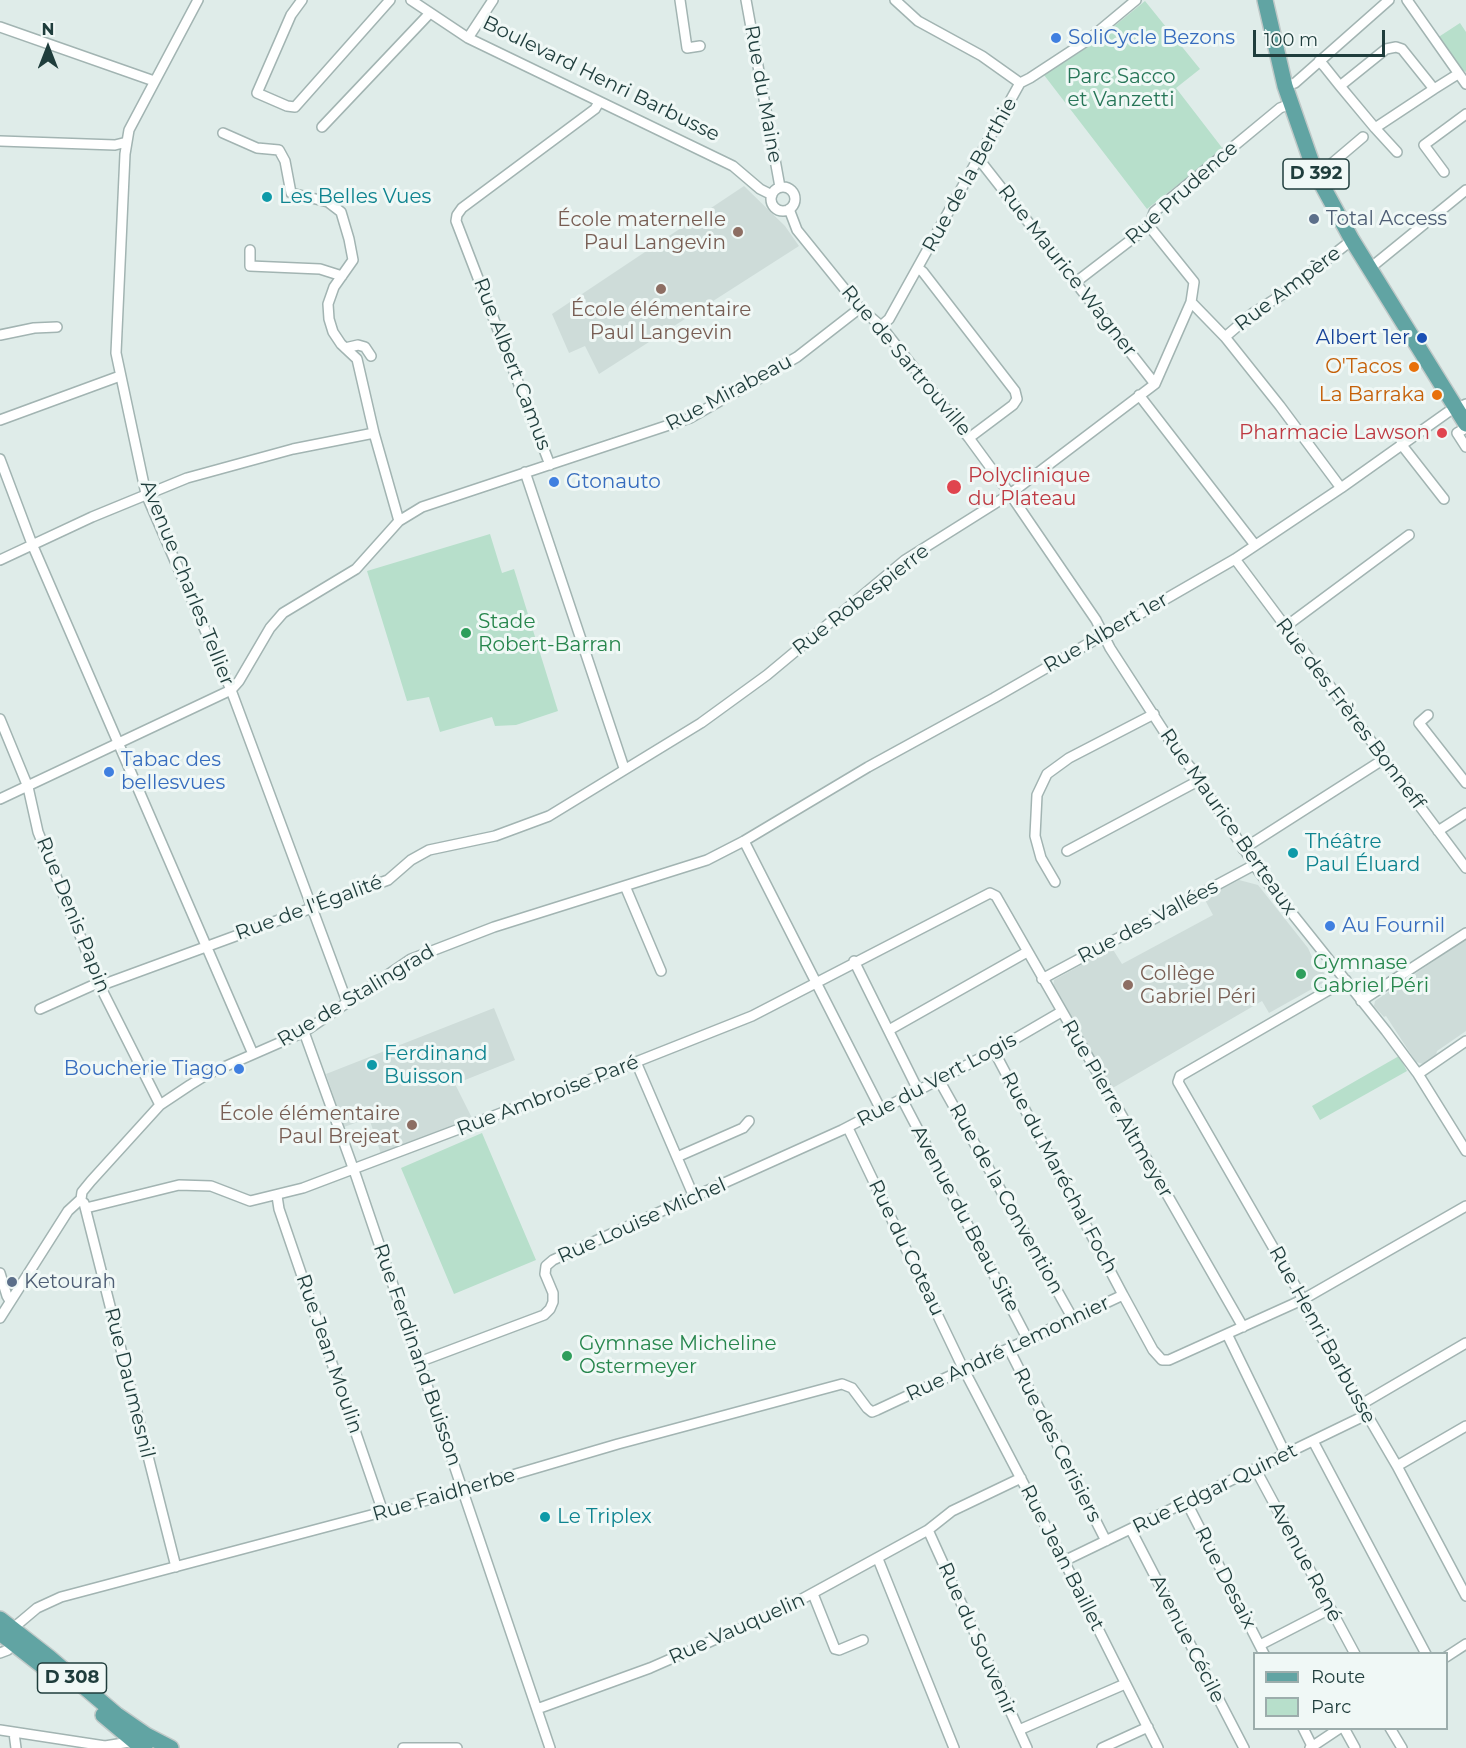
<!DOCTYPE html>
<html>
<head>
<meta charset="utf-8">
<style>
  body { margin:0 }
  #map { position:relative; width:1466px; height:1748px; overflow:hidden; background:#dfece9; font-family:Montserrat,sans-serif }
  canvas { display:block }
  .legend { position:absolute; left:1253px; top:1652px; width:195px; height:78px; box-sizing:border-box; background:#f0f8f6; border:2px solid #9cadac; margin:0; padding:8px 10px; list-style:none; font-size:18px; color:#1f3d3c }
  .legend li { display:flex; align-items:center; gap:12px; height:30px }
  .legend b { width:30px; border:2px solid #9cadac }
  .north { position:absolute; left:18px; top:18px; width:60px; height:60px; -webkit-text-stroke:4px #f0f8f6; paint-order:stroke; rotate:0deg; font-size:16px; font-weight:700; line-height:24px; text-align:center; color:#1f3d3c }
  .north::after { content:''; display:block; margin:auto; width:21px; height:27px; background:#1f3d3c; clip-path:polygon(50% 0,100% 100%,50% 72%,0 100%) }
  .scale { position:absolute; left:1253px; top:30px; width:132px; height:27px; box-sizing:border-box; border:3px solid #1f3d3c; border-top:0; padding-left:8px; font-size:18px; line-height:21px; white-space:nowrap; color:#1f3d3c; -webkit-text-stroke:4px #f0f8f6; paint-order:stroke }
</style>
</head>
<body>
<div id="map">
<canvas width="1466" height="1748"></canvas>
<ul class="legend">
<li><b style="height:8px;background:#61a4a3"></b>Route</li>
<li><b style="height:16px;background:#b7dfcb"></b>Parc</li>
</ul>
<div class="north">N</div>
<div class="scale">100 m</div>
</div>
<script>
const c = document.querySelector('canvas').getContext('2d');
c.lineJoin = 'round';
function paint(path, color) { c.fillStyle = color; c.fill(path, 'evenodd'); }
const toPath = rows => new Path2D(rows.map(r => 'M' + r).join(''));
function stroke(path, color, width, dash) { c.strokeStyle = color; c.lineWidth = width; c.lineCap = dash ? 'butt' : 'round'; c.setLineDash(dash || []); c.stroke(path); }
function label(font, color, halo, rows, align = 'center') {
  c.font = font + ' Montserrat,sans-serif'; c.lineWidth = 6; c.setLineDash([]); c.textBaseline = 'middle'; c.strokeStyle = halo; c.fillStyle = color; for (const [text, x, y, turn = 0] of rows) {
    c.save(); c.translate(x, y); c.rotate((+turn || 0) * Math.PI / 180); c.textAlign = isNaN(turn) ? turn : align; if (halo) c.strokeText(text, 0, 0); c.fillText(text, 0, 0); c.restore();
  }
}
paint(toPath([
  [744,186,785,226,799,246,599,374,585,346,569,353,552,314],
  [1239,880,1258,885,1308,948,1312,957,1314,956,1328,980,1269,1013,1262,1001,1111,1089,1053,990,1054,980,1112,948,1122,964,1213,915,1204,898],
  [1466,939,1466,1031,1437,1051,1436,1055,1423,1064,1416,1062,1386,1016,1384,1017,1374,1006,1375,1001],
  [494,1008,515,1060,455,1084,472,1118,381,1154,369,1118,344,1127,326,1074]
]), '#cedcd9');
paint(toPath([
  [1145,1,1200,69,1176,88,1223,149,1147,209,1044,75,1091,45],
  [1460,23,1466,32,1466,72,1462,70,1437,38],
  [490,534,502,573,514,569,558,711,516,725,495,726,492,717,440,732,429,697,407,701,367,571],
  [1399,1056,1407,1071,1320,1120,1312,1106],
  [482,1133,536,1260,454,1294,401,1168]
]), '#b7dfcb');
const minor = toPath([
  [198,0,129,130,125,154,116,353,146,494,231,690,347,1002],
  [302,0,291,15,257,93,287,106,295,107,390,0],
  [411,0,468,38,733,166,760,189,772,195],
  [680,0,687,48,700,46],
  [746,0,780,187],
  [895,0,918,21,982,56,1020,83],
  [1407,0,1466,84],
  [0,27,154,81],
  [468,38,493,0],
  [1319,61,1324,66,1340,86,1375,128,1434,89,1402,49,1396,47,1386,49,1340,86],
  [1285,86,1295,83,1389,0],
  [1434,89,1458,74],
  [322,127,430,13],
  [1375,128,1397,152],
  [223,133,257,148,279,150,285,161,291,193,328,202,341,212,349,239,353,260,334,287,328,304,329,319,333,332,341,344,357,359,374,433,399,521],
  [0,141,115,145,127,142],
  [978,158,1155,384],
  [1444,172,1424,145,1466,114],
  [1317,176,1363,137],
  '771 199a12 12 0 1 1 24 0a12 12 0 1 1-24 0Z',
  [789,209,797,230,860,308,881,326,969,438,1010,494,1096,620,1110,648,1178,753,1191,768,1259,872,1386,1031,1418,1074,1466,1151],
  [1149,226,1194,282,1191,302,1225,337,1280,406,1341,488],
  [250,250,250,266,320,269,342,276],
  [918,268,923,272,1015,391,1017,399,1013,405,969,438],
  [1369,269,1466,190],
  [1076,282,1149,226,1154,212,1193,180,1280,108,1290,104],
  [881,326,889,319,914,274,1020,83,1030,78,1088,40,1136,0],
  [0,335,34,328,57,327],
  [1225,337,1253,313,1283,294,1352,240],
  [345,348,358,345,365,347,371,356],
  [1139,395,1255,545],
  [0,420,120,376],
  [1466,428,1457,433,1466,447],
  [1401,444,1444,499],
  [0,459,32,544,253,1054],
  [550,465,456,221,457,215,462,208,595,109,599,102],
  [525,472,624,768],
  [1235,559,1466,868],
  [0,560,92,517,187,478,293,449,374,433],
  [1285,627,1409,535],
  [1428,715,1419,723,1466,783],
  [0,719,28,787,38,832,103,992,160,1105],
  [0,799,231,690,239,681,270,628,283,613,356,569,399,521,422,507,690,418,797,357,860,308],
  [1438,831,1466,813],
  [744,841,881,1110],
  [1243,849,1384,759],
  [1067,851,1198,781],
  [1055,882,1041,858,1035,836,1037,795,1047,774,1069,758,1154,714],
  [625,886,661,971],
  [854,961,918,1090],
  [1042,979,1254,865],
  [1346,980,1180,1076,1178,1082,1300,1294,1304,1307,1397,1466,1466,1596],
  [102,985,388,880,411,860,429,850,495,836,549,816,701,723,767,675,905,560,1010,494,1155,384,1191,302],
  [1361,1001,1466,933],
  [40,1009,100,982],
  [889,1030,1027,952],
  [304,1032,356,1176,550,1748],
  [994,1051,1123,1295],
  [636,1062,694,1197],
  [1418,1074,1466,1041],
  [939,1080,1073,1319],
  [902,1099,1028,1340],
  [848,1128,962,1366,1064,1561,1158,1748],
  [677,1157,743,1128,749,1121],
  [277,1196,279,1209,383,1512],
  [84,1203,176,1567],
  [86,1208,179,1185,211,1186,250,1201,303,1188,636,1062,752,1016,990,893,996,896,1243,1327],
  [0,1273,7,1296,10,1301],
  [0,1318,68,1211,81,1199,82,1192,91,1181,160,1105,190,1085,208,1074,304,1032,411,959,494,927,707,860,744,841,868,767,994,698,1235,559,1341,488,1448,412,1466,404],
  [1227,1334,1286,1455],
  [1009,1349,1106,1541],
  [419,1362,544,1315,550,1309,553,1302,553,1293,545,1274,546,1266,553,1260,842,1130,994,1051,1061,1012],
  [1360,1405,1466,1343],
  [1313,1441,1426,1654],
  [1397,1466,1466,1426],
  [1256,1470,1355,1654],
  [1187,1503,1264,1654],
  [928,1530,1027,1748],
  [1131,1530,1244,1748],
  [878,1559,954,1748],
  [1064,1561,1366,1415],
  [813,1594,835,1649,839,1650,863,1640],
  [1260,1645,1330,1609],
  [0,1653,8,1650,18,1624,37,1608,61,1597,424,1501,618,1444,842,1384,852,1388,867,1408,872,1412,877,1410,1123,1295,1153,1350,1162,1360,1169,1360,1302,1300,1466,1206],
  [1446,1657,1466,1644],
  [537,1709,650,1668,780,1611,928,1530,952,1511,1021,1478],
  [1303,1728,1312,1746],
  [1344,1728,1355,1748],
  [1390,1728,1402,1748],
  [0,1730,105,1746,136,1741],
  [1019,1730,1125,1684],
  [14,1733,16,1748],
  [403,1748,457,1748],
  [1102,1748,1148,1727],
  [1310,1748,1340,1728]
]);
const primary = toPath([
  [1265,0,1285,86,1315,172,1352,240,1466,424],
  [0,1619,50,1658,117,1715,146,1735,171,1748],
  [0,1633,64,1683],
  [103,1715,135,1742,145,1748]
]);
stroke(minor, '#a2b4b2', 12);
stroke(primary, '#c0c9c8', 18);
stroke(minor, '#fff', 9);
stroke(primary, '#61a4a3', 15);
for (const [x, y, r, color] of [
  [1056,38,6,"#3f7fe0"],
  [267,197,6,"#0f9aa8"],
  [1314,219,6,"#5c6f8a"],
  [738,232,6,"#8d6e63"],
  [661,289,6,"#8d6e63"],
  [1422,338,6,"#1a4fb4"],
  [1414,367,6,"#e8710a"],
  [1437,395,6,"#e8710a"],
  [1442,433,6,"#e0444e"],
  [554,482,6,"#3f7fe0"],
  [954,487,8,"#e0444e"],
  [466,633,6,"#2e9e5b"],
  [109,772,6,"#3f7fe0"],
  [1293,853,6,"#0f9aa8"],
  [1330,926,6,"#3f7fe0"],
  [1301,974,6,"#2e9e5b"],
  [1128,985,6,"#8d6e63"],
  [372,1065,6,"#0f9aa8"],
  [239,1069,6,"#3f7fe0"],
  [412,1125,6,"#8d6e63"],
  [12,1282,6,"#5c6f8a"],
  [567,1356,6,"#2e9e5b"],
  [545,1517,6,"#0f9aa8"]
]) { const dot = new Path2D(); dot.arc(x, y, r, 0, 2 * Math.PI); c.fillStyle = color; c.fill(dot); stroke(dot, '#f0f8f6', 2); }
for (const [x, y, w] of [
  [1316,174,66],
  [72,1678,69]
]) { const box = new Path2D(); box.roundRect(x - w / 2, y - 15, w, 30, 4.5); c.fillStyle = '#f0f8f6'; c.fill(box); stroke(box, '#1f3d3c', 1.5); }
label('bold 18px', '#1f3d3c', null, [
  ["D 392",1316,174],
  ["D 308",72,1678]
]);
label('20px', '#366cbe', '#f0f8f6', [
  ["SoliCycle Bezons",1068,38],
  ["Gtonauto",566,482],
  ["Tabac des",121,760],
  ["bellesvues",121,783],
  ["Au Fournil",1342,926],
  ["Boucherie Tiago",227,1069,"right"]
], 'left');
label('20px', '#277658', '#f0f8f6', [
  ["Parc Sacco",1121,77],
  ["et Vanzetti",1121,100]
]);
label('20px', '#1f3d3c', '#f0f8f6', [
  ["Boulevard Henri Barbusse",601,79,26],
  ["Rue du Maine",763,94,80],
  ["Rue de la Berthie",970,175,-61],
  ["Rue Prudence",1182,193,-42],
  ["Rue Maurice Wagner",1067,271,52],
  ["Rue Ampère",1288,289,-37],
  ["Rue de Sartrouville",906,361,50],
  ["Rue Albert Camus",512,364,69],
  ["Rue Mirabeau",729,393,-28],
  ["Avenue Charles Tellier",187,583,68],
  ["Rue Robespierre",861,600,-38],
  ["Rue Albert 1er",1106,633,-30],
  ["Rue des Frères Bonneff",1350,714,53],
  ["Rue Maurice Berteaux",1228,822,55],
  ["Rue de l'Égalité",309,908,-20],
  ["Rue Denis Papin",73,915,68],
  ["Rue des Vallées",1148,922,-28],
  ["Rue de Stalingrad",356,996,-31],
  ["Rue du Vert Logis",937,1080,-28],
  ["Rue Ambroise Paré",548,1096,-21],
  ["Rue Pierre Altmeyer",1117,1109,60],
  ["Rue du Maréchal Foch",1059,1173,62],
  ["Rue de la Convention",1006,1199,61],
  ["Avenue du Beau Site",965,1219,62],
  ["Rue Louise Michel",642,1221,-24],
  ["Rue du Coteau",906,1248,64],
  ["Rue Henri Barbusse",1322,1335,61],
  ["Rue André Lemonnier",1008,1349,-25],
  ["Rue Jean Moulin",329,1354,71],
  ["Rue Ferdinand Buisson",417,1355,71],
  ["Rue Daumesnil",129,1383,76],
  ["Rue des Cerisiers",1057,1445,63],
  ["Rue Edgar Quinet",1215,1489,-26],
  ["Rue Faidherbe",444,1495,-16],
  ["Rue Jean Baillet",1062,1558,63],
  ["Avenue René",1305,1562,62],
  ["Rue Desaix",1225,1578,63],
  ["Rue Vauquelin",737,1629,-24],
  ["Rue du Souvenir",977,1639,66],
  ["Avenue Cécile",1187,1639,63]
]);
label('20px', '#0d838f', '#f0f8f6', [
  ["Les Belles Vues",279,197],
  ["Théâtre",1305,842],
  ["Paul Éluard",1305,865],
  ["Ferdinand",384,1054],
  ["Buisson",384,1077],
  ["Le Triplex",557,1517]
], 'left');
label('20px', '#4e5e75', '#f0f8f6', [
  ["Total Access",1326,219],
  ["Ketourah",24,1282]
], 'left');
label('20px', '#785e54', '#f0f8f6', [
  ["École maternelle",726,220],
  ["Paul Langevin",726,243],
  ["École élémentaire",661,310,"center"],
  ["Paul Langevin",661,333,"center"],
  ["Collège",1140,974,"left"],
  ["Gabriel Péri",1140,997,"left"],
  ["École élémentaire",400,1114],
  ["Paul Brejeat",400,1137]
], 'right');
label('20px', '#164399', '#f0f8f6', [
  ["Albert 1er",1410,338]
], 'right');
label('20px', '#c56008', '#f0f8f6', [
  ["O'Tacos",1402,367],
  ["La Barraka",1425,395]
], 'right');
label('20px', '#be3a42', '#f0f8f6', [
  ["Pharmacie Lawson",1430,433],
  ["Polyclinique",968,476,"left"],
  ["du Plateau",968,499,"left"]
], 'right');
label('20px', '#27864d', '#f0f8f6', [
  ["Stade",478,622],
  ["Robert-Barran",478,645],
  ["Gymnase",1313,963],
  ["Gabriel Péri",1313,986],
  ["Gymnase Micheline",579,1344],
  ["Ostermeyer",579,1367]
], 'left');
</script>
</body>
</html>
